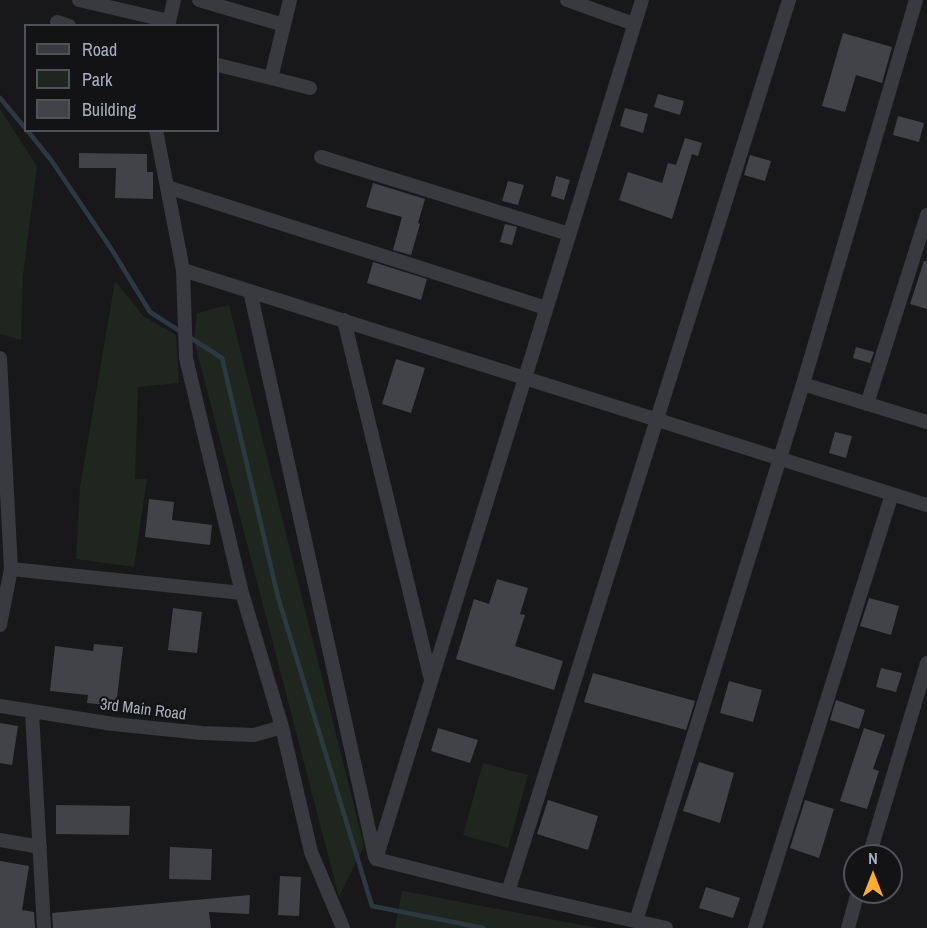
<!DOCTYPE html>
<html>
<head>
<meta charset="utf-8">
<style>
  body { margin:0 }
  #map { position:relative; width:927px; height:928px; overflow:hidden; background:#18181b; font-family:"Archivo Narrow",sans-serif }
  canvas { display:block }
  .legend { position:absolute; left:24px; top:24px; width:195px; height:108px; box-sizing:border-box; background:#131316; border:2px solid #4f5258; margin:0; padding:8px 10px; list-style:none; font-size:18px; color:#a9b0bc }
  .legend li { display:flex; align-items:center; gap:12px; height:30px }
  .legend b { width:30px; border:2px solid #4f5258 }
  .north { position:absolute; left:843px; top:844px; width:60px; height:60px; box-sizing:border-box; background:#131316; border:2px solid #4f5258; border-radius:50%; rotate:0deg; font-size:16px; font-weight:700; line-height:24px; text-align:center; color:#a9b0bc }
  .north::after { content:''; display:block; margin:auto; width:21px; height:27px; background:#ffae2c; clip-path:polygon(50% 0,100% 100%,50% 72%,0 100%) }
</style>
</head>
<body>
<div id="map">
<canvas width="927" height="928"></canvas>
<ul class="legend">
<li><b style="height:8px;background:#393a40"></b>Road</li>
<li><b style="height:16px;background:#1e261f"></b>Park</li>
<li><b style="height:16px;background:#424348"></b>Building</li>
</ul>
<div class="north">N</div>
</div>
<script>
const c = document.querySelector('canvas').getContext('2d');
c.lineJoin = 'round';
function paint(path, color) { c.fillStyle = color; c.fill(path, 'evenodd'); }
const toPath = rows => new Path2D(rows.map(r => 'M' + r).join(''));
function stroke(path, color, width, dash) { c.strokeStyle = color; c.lineWidth = width; c.lineCap = dash ? 'butt' : 'round'; c.setLineDash(dash || []); c.stroke(path); }
function label(font, color, halo, rows, align = 'center') {
  c.font = font + ' "Archivo Narrow",sans-serif'; c.lineWidth = 4.5; c.setLineDash([]); c.textBaseline = 'middle'; c.strokeStyle = halo; c.fillStyle = color; for (const [text, x, y, turn = 0] of rows) {
    c.save(); c.translate(x, y); c.rotate((+turn || 0) * Math.PI / 180); c.textAlign = isNaN(turn) ? turn : align; if (halo) c.strokeText(text, 0, 0); c.fillText(text, 0, 0); c.restore();
  }
}
paint(toPath([
  [0,109,37,166,23,275,21,340,0,334],
  [115,281,143,316,176,335,179,383,138,387,135,479,147,479,134,567,76,559,80,487],
  [229,305,364,846,339,897,194,340,197,313],
  [483,763,528,775,508,848,463,835],
  [402,891,403,891,598,928,395,928]
]), '#1e261f');
stroke(toPath([
  [0,98,26,129],
  [27,130,51,160,112,250,150,312,222,358,278,597,372,906,483,928]
]), '#2d3940', 4.5);
paint(toPath([
  [843,33,892,47,882,83,856,75,845,112,822,106],
  [658,94,684,101,680,115,654,107],
  [625,108,648,114,643,133,620,126],
  [898,116,924,123,919,142,893,135],
  [685,138,702,143,698,156,692,154,672,219,619,200,628,172,662,183,668,163,676,165],
  [79,153,147,154,147,172,153,172,153,199,115,198,116,168,79,168],
  [750,155,771,161,765,181,744,175],
  [556,176,570,180,564,200,551,196],
  [508,181,524,185,518,205,502,201],
  [373,183,425,199,418,223,420,224,411,255,393,250,402,217,366,207],
  [505,224,517,227,512,245,500,242],
  [924,261,927,261,927,309,910,304],
  [373,262,427,279,421,300,367,283],
  [856,347,874,352,870,363,853,358],
  [396,359,425,368,411,413,382,404],
  [835,432,852,436,846,458,829,453],
  [149,499,174,502,172,520,212,525,210,545,145,537],
  [497,579,528,588,520,614,525,615,515,646,563,661,554,690,456,659,474,599,489,604],
  [869,598,899,606,891,635,860,626],
  [173,608,202,612,197,653,168,650],
  [94,644,123,647,116,706,87,703,88,695,50,691,55,646,93,651],
  [881,668,902,673,896,692,876,687],
  [593,673,695,701,686,730,584,702],
  [729,681,762,690,753,722,720,713],
  [836,700,865,710,859,729,830,720],
  [0,723,18,726,12,765,0,763],
  [438,728,478,740,470,763,431,751],
  [864,728,885,735,873,769,879,771,867,809,840,801],
  [699,762,734,773,720,823,683,811],
  [548,800,598,816,588,850,537,834],
  [805,800,834,809,819,858,790,848],
  [56,805,130,806,129,835,56,834],
  [170,847,212,849,211,880,169,879],
  [0,861,29,866,22,910,34,912,35,928,0,928],
  [280,876,301,877,299,916,278,915],
  [706,887,740,898,733,918,699,908],
  [250,895,249,914,209,912,211,928,53,928,52,913]
]), '#424348');
stroke(toPath([
  [79,0,169,21],
  [199,0,284,25],
  [567,0,634,24],
  [57,22,69,26],
  [168,26,174,0],
  [218,65,271,78,290,0],
  [271,78,310,88],
  [156,130,183,270,186,358,242,593,282,727,311,852,343,928],
  [321,157,569,234],
  [167,187,546,308],
  [183,270,927,505],
  [250,291,375,857],
  [344,320,431,680],
  [0,358,11,569,0,625],
  [803,384,927,422],
  [867,404,927,215],
  [11,569,242,593],
  [0,706,113,724,202,733,254,735,282,727],
  [32,712,44,928],
  [0,840,40,847],
  [869,856,927,663],
  [376,859,642,0],
  [376,859,508,892,666,928],
  [508,892,789,0],
  [636,921,803,384,916,0],
  [755,928,892,494],
  [848,928,858,892]
]), '#393a40', 14);
label('16px', '#a9b0bc', '#131316', [
  ["3rd Main Road",143,710,7]
]);
</script>
</body>
</html>
